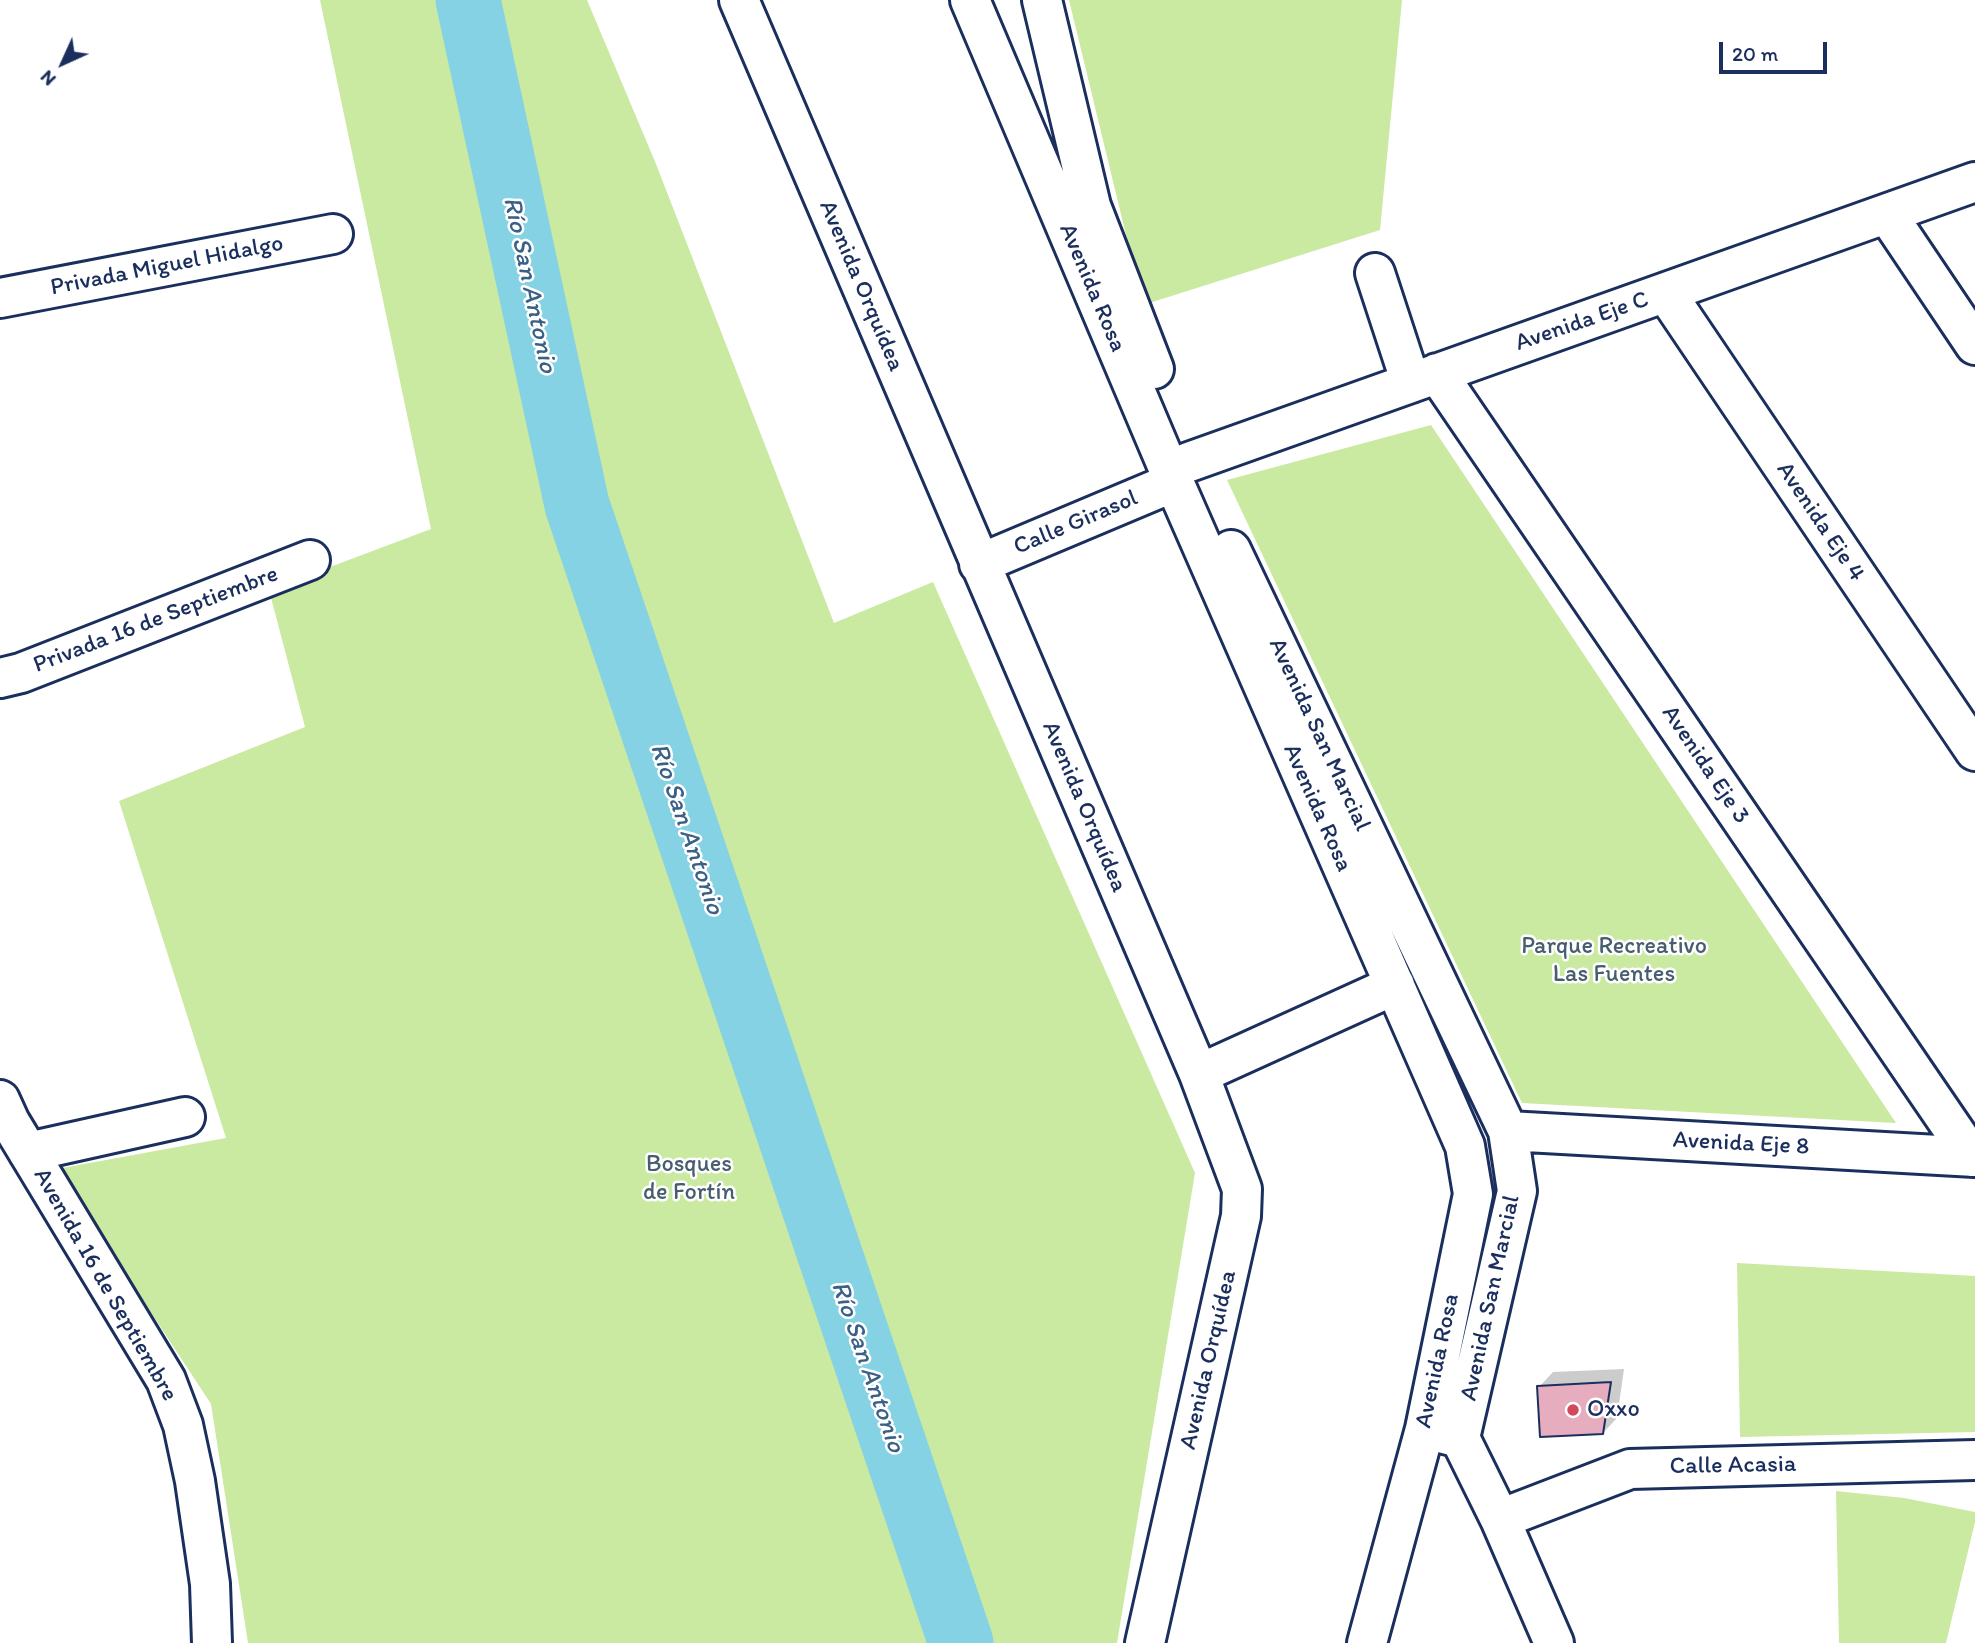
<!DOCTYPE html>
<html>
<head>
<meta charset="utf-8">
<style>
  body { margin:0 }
  #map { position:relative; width:1975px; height:1643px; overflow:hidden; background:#fff; font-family:Itim,sans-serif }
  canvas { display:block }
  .north { position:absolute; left:28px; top:28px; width:70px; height:70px; -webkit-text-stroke:5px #fff; paint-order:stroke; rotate:225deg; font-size:19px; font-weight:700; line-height:28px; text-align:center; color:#1b2f5e }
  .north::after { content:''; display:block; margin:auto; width:24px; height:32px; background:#1b2f5e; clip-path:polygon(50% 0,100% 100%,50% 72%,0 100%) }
  .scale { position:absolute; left:1719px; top:42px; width:108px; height:32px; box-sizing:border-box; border:4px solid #1b2f5e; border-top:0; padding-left:9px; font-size:21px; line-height:24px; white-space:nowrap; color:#1b2f5e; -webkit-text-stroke:5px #fff; paint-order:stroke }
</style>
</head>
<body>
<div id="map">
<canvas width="1975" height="1643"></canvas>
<div class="north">N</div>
<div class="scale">20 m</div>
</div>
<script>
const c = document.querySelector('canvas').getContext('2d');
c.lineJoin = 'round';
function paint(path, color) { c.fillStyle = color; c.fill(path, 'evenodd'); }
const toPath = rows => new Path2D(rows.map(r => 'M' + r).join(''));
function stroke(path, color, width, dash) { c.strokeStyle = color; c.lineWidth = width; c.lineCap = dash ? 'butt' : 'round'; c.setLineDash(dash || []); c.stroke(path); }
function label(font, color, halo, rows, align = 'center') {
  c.font = font + ' Itim,sans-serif'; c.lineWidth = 5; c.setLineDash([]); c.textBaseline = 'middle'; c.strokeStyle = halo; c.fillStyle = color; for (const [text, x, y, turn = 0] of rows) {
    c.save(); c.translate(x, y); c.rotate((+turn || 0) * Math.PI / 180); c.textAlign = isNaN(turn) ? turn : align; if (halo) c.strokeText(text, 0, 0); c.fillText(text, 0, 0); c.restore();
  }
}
paint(toPath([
  [320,0,587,0,656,164,834,623,933,582,1195,1173,1117,1643,248,1643,211,1404,57,1169,226,1138,119,801,305,727,269,590,431,529],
  [1069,0,1402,0,1380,230,1143,305],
  [1431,425,1896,1123,1522,1103,1227,480],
  [1737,1263,1975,1276,1975,1432,1740,1437],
  [1836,1491,1904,1498,1975,1512,1975,1522,1946,1643,1839,1643]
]), '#cae9a1');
paint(toPath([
  [1624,1369,1617,1418,1603,1433,1539,1387,1553,1372]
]), '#0003');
stroke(toPath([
  [468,0,577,505,961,1643]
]), '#85d2e4', 65);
const building = toPath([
  [1611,1382,1603,1434,1540,1437,1537,1386,1611,1382]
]);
paint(building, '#e6adbf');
stroke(building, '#1b2f5e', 2);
const minor = toPath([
  [739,0,1199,1074,1242,1189,1241,1216,1145,1643],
  [970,0,1174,482,1465,1146,1473,1194,1425,1429,1367,1643],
  [1042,0,1091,206,1154,369],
  [1887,214,1975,345],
  [1375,273,1411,383],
  [1666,293,1975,751],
  [0,298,333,234],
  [1437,373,1972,1157],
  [1189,462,1975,182],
  [1231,550,1508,1131,1517,1191,1460,1438,1425,1429],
  [979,564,1174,482],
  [0,678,21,673,310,560],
  [1199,1074,1395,985],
  [0,1100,10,1122,166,1380,183,1425,195,1481,210,1584,212,1643],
  [1508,1131,1975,1157],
  [28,1152,185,1117],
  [1460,1438,1500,1519,1554,1643],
  [1500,1519,1630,1469,1975,1460]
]);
stroke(minor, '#1b2f5e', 44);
stroke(minor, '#fff', 38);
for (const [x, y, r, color] of [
  [1573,1410,7,"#d1495b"]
]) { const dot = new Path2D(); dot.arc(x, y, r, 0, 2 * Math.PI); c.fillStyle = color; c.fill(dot); stroke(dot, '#fff', 2.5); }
label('24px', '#1b2f5e', '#fff', [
  ["Privada Miguel Hidalgo",167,266,-11],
  ["Avenida Orquídea",861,286,67],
  ["Avenida Rosa",1092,288,67],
  ["Avenida Eje C",1582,322,-19],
  ["Avenida Eje 4",1820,522,56],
  ["Calle Girasol",1076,523,-23],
  ["Privada 16 de Septiembre",156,620,-21],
  ["Avenida San Marcial",1319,735,65],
  ["Avenida Eje 3",1705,765,56],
  ["Avenida Orquídea",1084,807,67],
  ["Avenida Rosa",1317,808,66],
  ["Avenida Eje 8",1741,1144,3],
  ["Avenida 16 de Septiembre",105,1285,60],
  ["Avenida San Marcial",1491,1298,-78],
  ["Avenida Orquídea",1209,1360,-77],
  ["Avenida Rosa",1438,1361,-78],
  ["Calle Acasia",1733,1466,-1]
]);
label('24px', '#475e6f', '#fff', [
  ["Parque Recreativo",1614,947],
  ["Las Fuentes",1614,975],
  ["Bosques",689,1165],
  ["de Fortín",689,1193]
]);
label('24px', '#1b2f5e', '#fff', [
  ["Oxxo",1587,1410]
], 'left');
label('italic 26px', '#3b6086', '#fff', [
  ["Río San Antonio",529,285,78],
  ["Río San Antonio",686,829,71],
  ["Río San Antonio",867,1367,71]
]);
</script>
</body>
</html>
